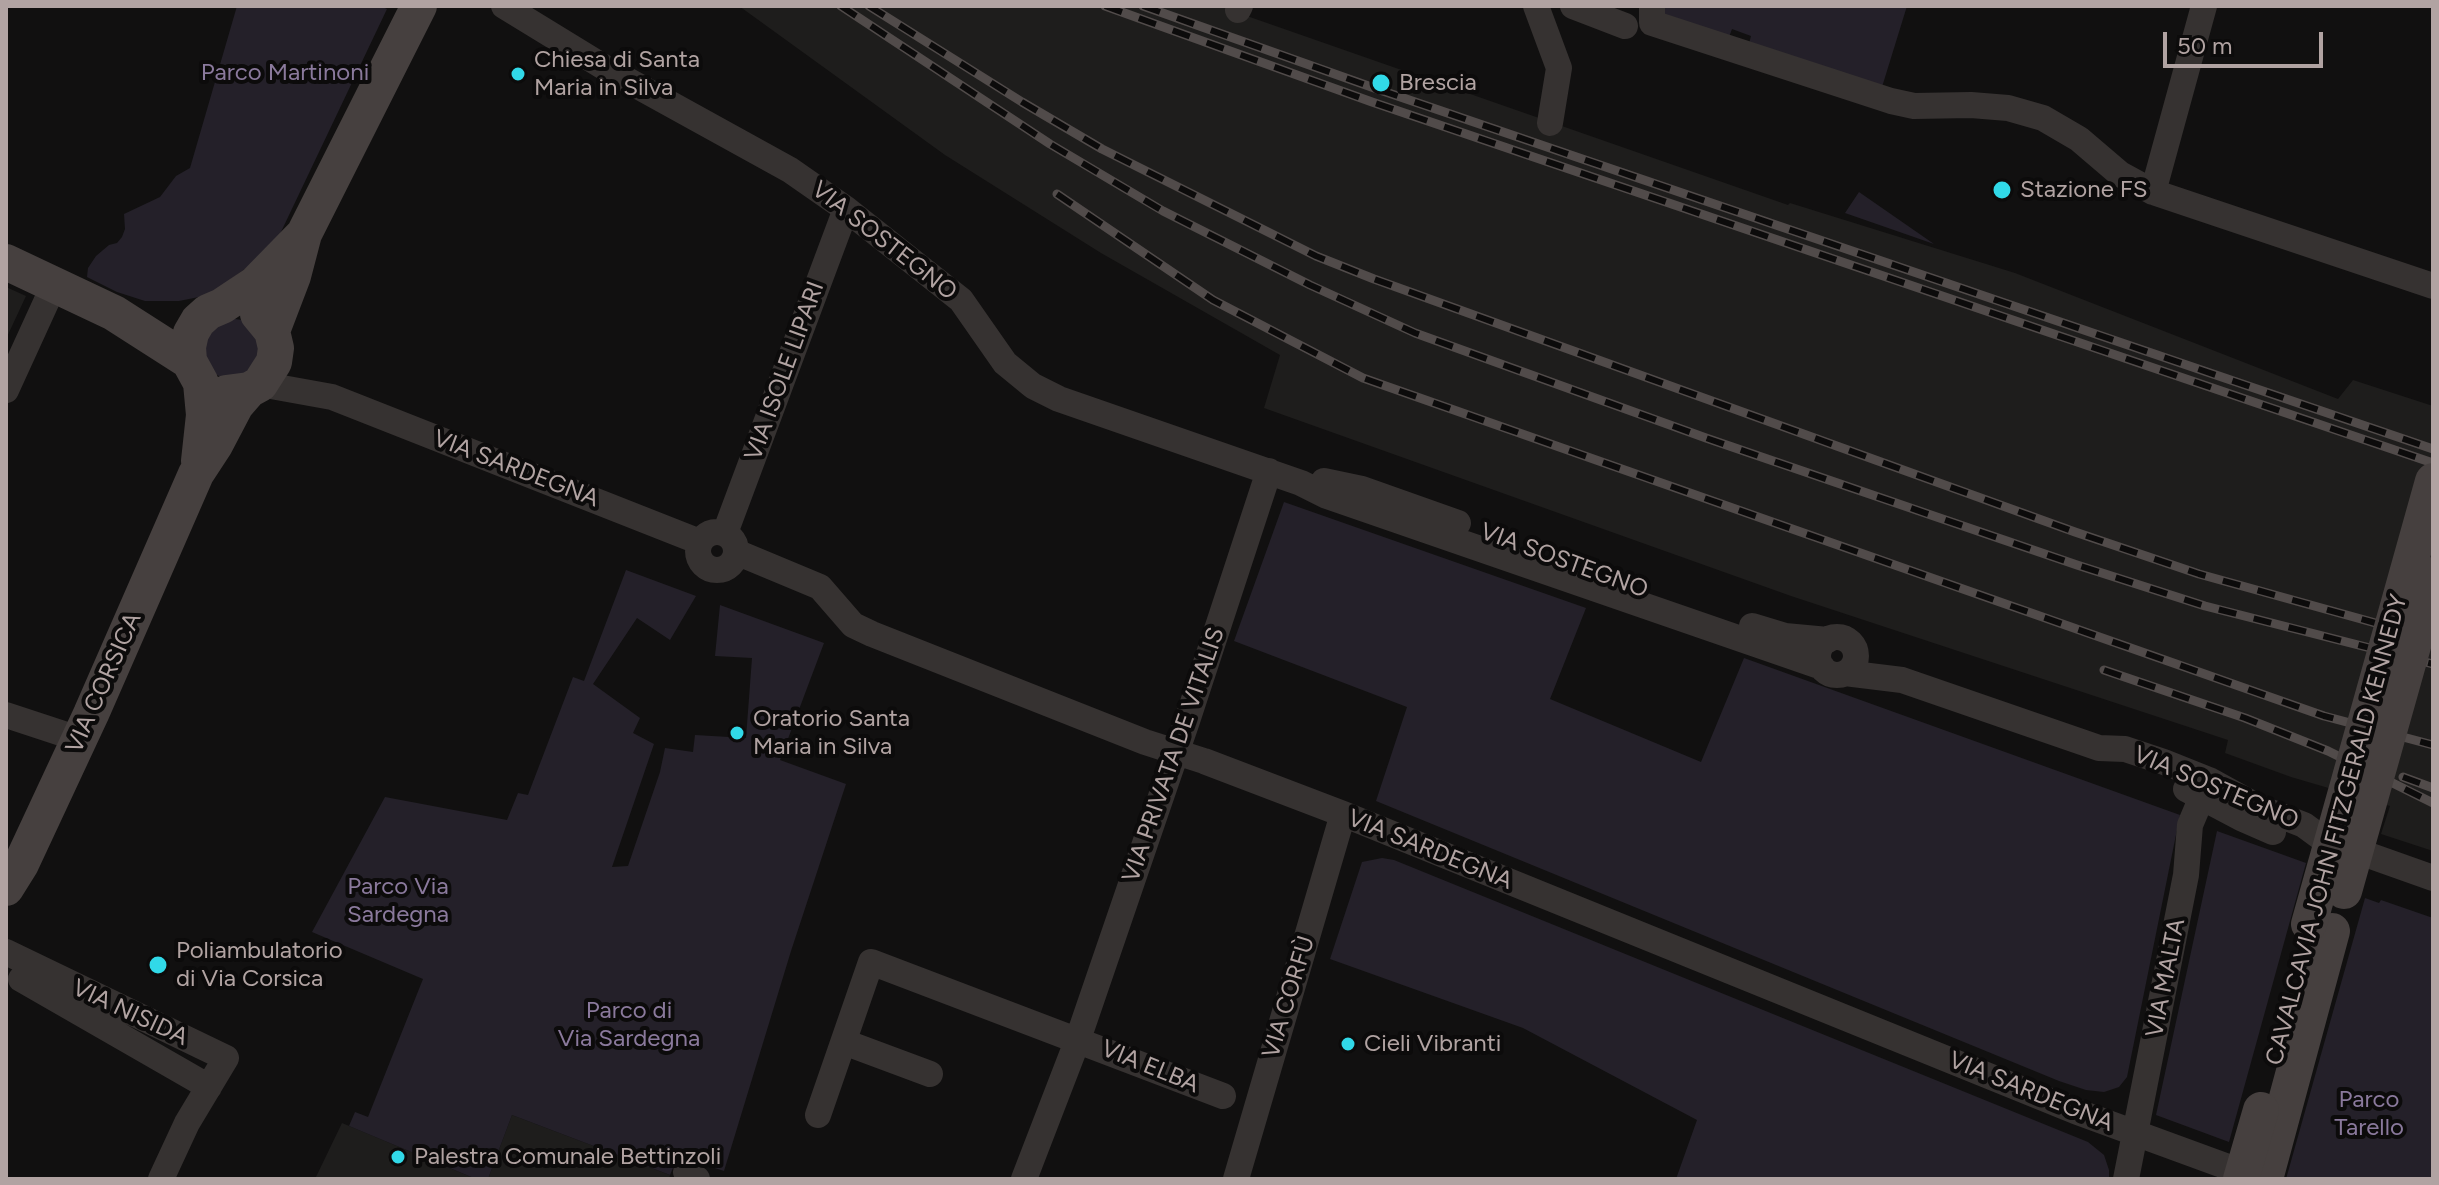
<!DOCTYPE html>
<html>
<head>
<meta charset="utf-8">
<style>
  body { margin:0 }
  #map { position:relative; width:2439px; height:1185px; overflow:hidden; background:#111010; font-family:Figtree,sans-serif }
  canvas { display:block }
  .frame { position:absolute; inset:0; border:8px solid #b1a3a2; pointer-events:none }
  .scale { position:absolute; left:2163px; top:32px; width:160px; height:36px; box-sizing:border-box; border:4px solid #b1a3a2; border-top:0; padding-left:10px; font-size:24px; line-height:28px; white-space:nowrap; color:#b1a3a2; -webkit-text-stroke:6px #0c0b0b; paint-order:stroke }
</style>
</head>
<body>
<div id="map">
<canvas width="2439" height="1185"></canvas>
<div class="frame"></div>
<div class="scale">50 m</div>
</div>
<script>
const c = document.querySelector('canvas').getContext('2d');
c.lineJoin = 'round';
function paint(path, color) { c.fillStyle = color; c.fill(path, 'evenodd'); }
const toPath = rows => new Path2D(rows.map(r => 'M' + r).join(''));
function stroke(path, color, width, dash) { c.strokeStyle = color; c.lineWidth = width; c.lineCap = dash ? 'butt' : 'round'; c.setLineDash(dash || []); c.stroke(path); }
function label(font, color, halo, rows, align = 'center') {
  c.font = font + ' Figtree,sans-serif'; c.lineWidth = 8; c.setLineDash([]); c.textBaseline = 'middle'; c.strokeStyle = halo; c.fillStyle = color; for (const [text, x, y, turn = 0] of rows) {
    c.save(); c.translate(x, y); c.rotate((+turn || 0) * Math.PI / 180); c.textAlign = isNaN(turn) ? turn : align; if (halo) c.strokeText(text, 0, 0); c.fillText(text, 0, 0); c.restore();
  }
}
paint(toPath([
  [739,6,1225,6,1248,14,1247,16,1788,205,1790,203,2015,273,2338,399,2353,380,2433,406,2433,851,2381,834,2390,806,2291,777,2225,753,2228,740,1791,596,1264,408,1280,355,1101,253,945,155],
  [6,287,26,296,6,339],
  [512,1115,670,1175,669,1179,488,1179],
  [342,1123,476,1179,315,1179]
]), '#1e1d1c');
paint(toPath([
  [237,6,380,6,387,9,280,234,267,253,209,295,179,301,145,301,117,292,87,277,88,268,96,256,109,245,117,243,122,237,125,229,124,214,160,197,176,176,190,168],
  [1661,6,1907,6,1882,87,1749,44,1751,36,1732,29,1729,37,1661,14],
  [1859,192,1934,244,1845,213],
  [229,318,248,321,256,328,261,365,228,381,210,371,202,344,205,334],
  [1284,502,1586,608,1550,699,1701,762,1744,658,2180,815,2127,1077,2119,1087,2104,1092,2086,1090,2059,1081,1376,801,1407,707,1234,641],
  [626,570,696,596,670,640,637,618,593,684,640,718,633,733,654,744,612,867,628,866,660,772,665,748,693,752,695,735,746,738,752,658,715,656,720,605,824,643,780,760,846,784,791,951,724,1171,678,1156,670,1175,512,1115,488,1179,476,1179,349,1126,355,1112,368,1117,423,979,312,932,385,797,507,820,518,793,528,795,573,677,584,681],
  [2217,831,2306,863,2229,1142,2156,1115],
  [1382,858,1394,860,2088,1142,2104,1155,2109,1170,2109,1179,1676,1179,1697,1120,1523,1028,1330,959,1362,862],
  [2365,898,2379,903,2381,900,2433,918,2433,1179,2286,1179]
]), '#242029');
stroke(toPath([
  [504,6,607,69,790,170,846,209,961,300,1005,363,1033,386,1059,399,1301,483,1327,496,1822,667],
  [1536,6,1559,68,1550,123],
  [1573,6,1625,26],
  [1652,6,1652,23,1891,101,1914,106,1971,105,2008,108,2043,118,2079,139,2120,174,2153,192,2433,286],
  [1238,10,1240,6],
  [2153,192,2204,6],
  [260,384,332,397,700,542],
  [6,390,54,285],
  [1324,481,1362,489,1458,523],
  '698 551a19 19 0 1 1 38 0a19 19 0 1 1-38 0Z',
  [725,533,846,209],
  [736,552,820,587,853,625,872,634,1145,742,1204,761,1343,814,2075,1111,2258,1178],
  [1752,626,1785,636,1828,640],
  '1818 656a19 19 0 1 1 38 0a19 19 0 1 1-38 0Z',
  [1845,673,1902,680,2099,748,2125,749,2164,762,2209,780,2258,807,2304,825,2323,839,2433,878],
  [6,715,79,739],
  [2186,789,2241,818,2273,832],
  [6,952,226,1058,187,1123,161,1179],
  [21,979,209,1087],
  [844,1042,930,1074],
  [818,1115,871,962,1223,1096],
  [686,1172,697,1179],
  [1024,1179,1078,1039,1187,721,1269,471],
  [1236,1179,1343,814],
  [2126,1179,2186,875,2190,825,2209,780]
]), '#363231', 26);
stroke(toPath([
  [6,262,114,313,189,361],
  [272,331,293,276,304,234,419,6],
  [226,393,249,390,260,384,274,362,276,348,272,331,258,314],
  [199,461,204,415,201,383,189,361,188,347,191,333,198,321,208,312,222,306,255,284,302,236],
  [6,888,21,864,91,714,196,474,215,445,236,405,249,390],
  [2265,1179,2332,931]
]), '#46403f', 36);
const rail = toPath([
  [841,6,1050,144,1163,211,1310,285,1415,333,1706,438,2077,565,2205,606,2433,664],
  [869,6,1022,102,1102,149,1316,256,1374,279,2075,532,2199,574,2433,639],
  [1105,6,1372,102,2433,463],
  [1143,6,1377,89,2433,449],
  [1057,194,1213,300,1363,378,2324,716,2433,745],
  [2104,670,2245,718,2328,751,2433,803],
  [2403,777,2433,788]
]);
stroke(rail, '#514b4a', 9);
stroke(rail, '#0c0b0b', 6, [18]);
stroke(toPath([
  [2344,891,2433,575],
  [2309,924,2433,481],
  [2241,1179,2261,1110]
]), '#46403f', 36);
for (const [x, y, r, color] of [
  [518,74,8,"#31d9e8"],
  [1381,83,10,"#31d9e8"],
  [2002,190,10,"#31d9e8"],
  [737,733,8,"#31d9e8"],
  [158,965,10,"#31d9e8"],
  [1348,1044,8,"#31d9e8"],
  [398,1157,8,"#31d9e8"]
]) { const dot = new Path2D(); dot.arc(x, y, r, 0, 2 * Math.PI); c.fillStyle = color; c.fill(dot); stroke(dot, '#0c0b0b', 3); }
label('24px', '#b1a3a2', '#0c0b0b', [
  ["Chiesa di Santa",534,60],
  ["Maria in Silva",534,88],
  ["Brescia",1399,83],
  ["Stazione FS",2020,190],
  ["Oratorio Santa",753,719],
  ["Maria in Silva",753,747],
  ["Poliambulatorio",176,951],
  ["di Via Corsica",176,979],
  ["Cieli Vibranti",1364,1044],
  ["Palestra Comunale Bettinzoli",414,1157]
], 'left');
label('24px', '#8a799c', '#0c0b0b', [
  ["Parco Martinoni",285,73],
  ["Parco Via",398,887],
  ["Sardegna",398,915],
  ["Parco di",629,1011],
  ["Via Sardegna",629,1039],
  ["Parco",2369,1100],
  ["Tarello",2369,1128]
]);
label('24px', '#b1a3a2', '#0c0b0b', [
  ["VIA SOSTEGNO",884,241,38],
  ["VIA ISOLE LIPARI",785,371,-70],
  ["VIA SARDEGNA",516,469,21],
  ["VIA SOSTEGNO",1564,561,20],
  ["VIA CORSICA",104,683,-66],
  ["VIA PRIVATA DE VITALIS",1174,755,-71],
  ["VIA SOSTEGNO",2216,788,23],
  ["CAVALCAVIA JOHN FITZGERALD KENNEDY",2337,830,-75],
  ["VIA SARDEGNA",1430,850,22],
  ["VIA MALTA",2166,978,-79],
  ["VIA CORFÙ",1289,997,-73],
  ["VIA NISIDA",130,1013,25],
  ["VIA ELBA",1150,1067,22],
  ["VIA SARDEGNA",2031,1092,22]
]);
</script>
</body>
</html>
